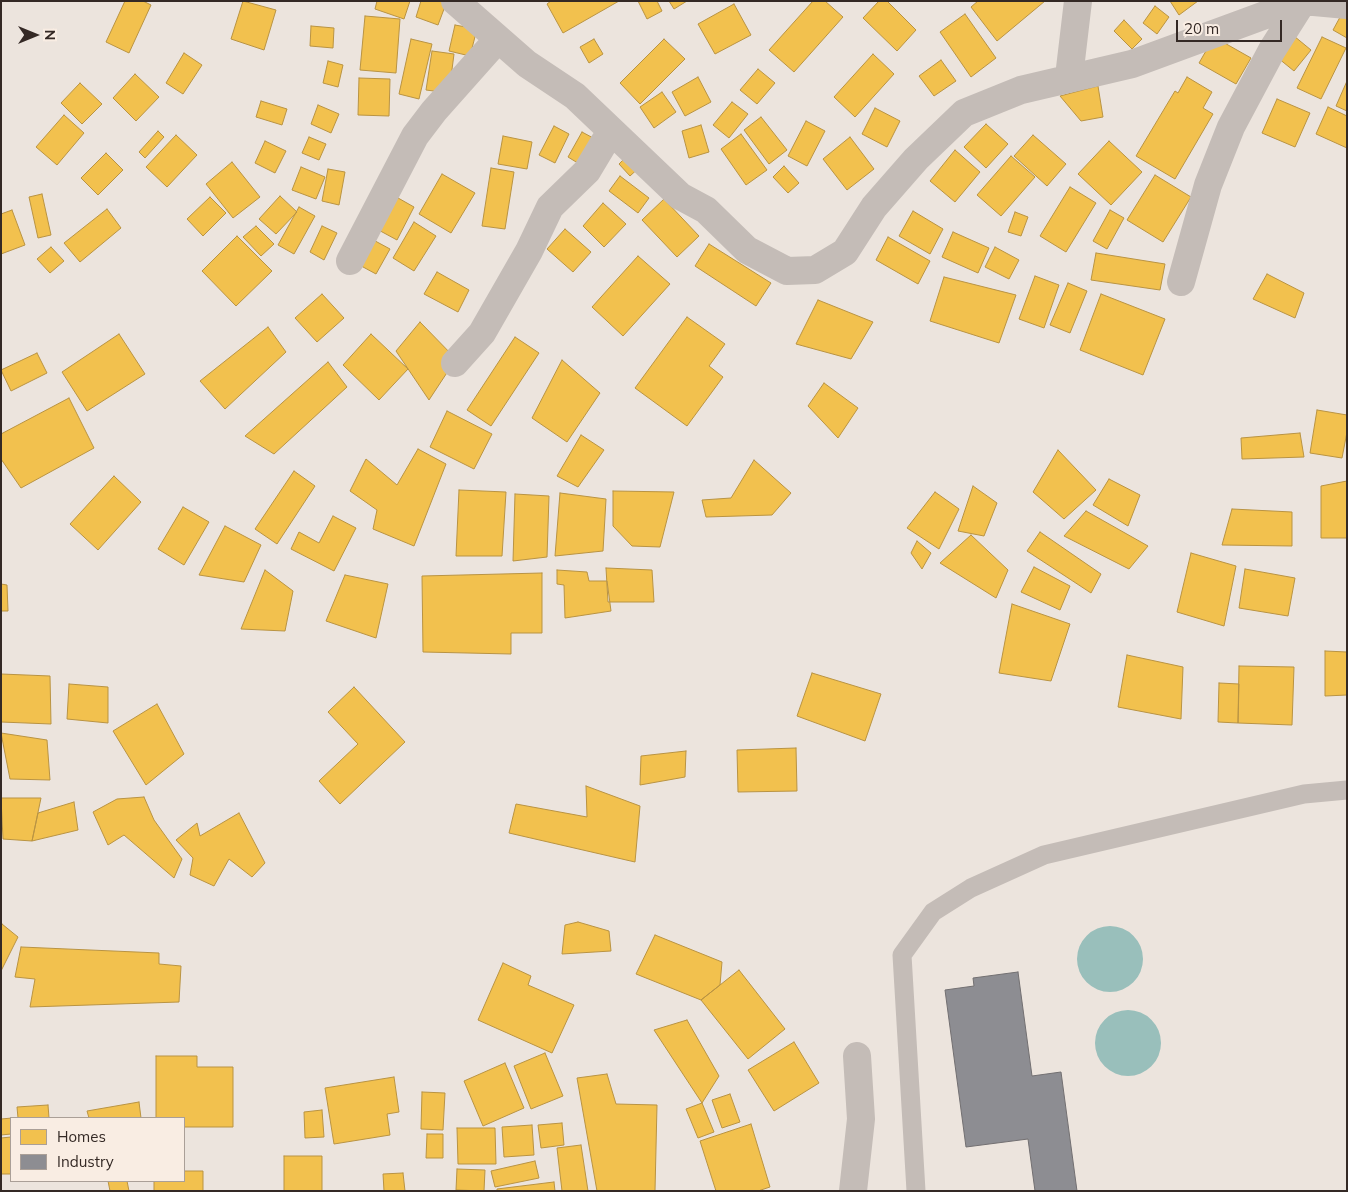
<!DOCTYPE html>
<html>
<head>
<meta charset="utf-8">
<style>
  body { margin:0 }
  #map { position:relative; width:1348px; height:1192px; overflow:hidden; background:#ece4dd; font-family:Mulish,sans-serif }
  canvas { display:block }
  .frame { position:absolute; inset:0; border:2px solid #342925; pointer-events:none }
  .legend { position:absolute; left:10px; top:1117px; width:175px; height:65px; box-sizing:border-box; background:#f9ede3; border:1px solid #aa9f97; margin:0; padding:6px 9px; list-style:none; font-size:15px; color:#342925 }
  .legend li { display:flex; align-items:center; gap:10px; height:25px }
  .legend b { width:25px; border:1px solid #aa9f97 }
  .north { position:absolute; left:10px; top:10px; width:50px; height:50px; -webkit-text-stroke:4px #f9ede3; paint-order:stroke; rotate:90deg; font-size:14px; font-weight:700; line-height:20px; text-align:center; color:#342925 }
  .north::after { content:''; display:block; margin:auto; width:18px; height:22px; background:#342925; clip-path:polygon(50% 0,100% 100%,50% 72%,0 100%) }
  .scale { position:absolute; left:1176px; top:20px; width:106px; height:22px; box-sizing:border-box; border:2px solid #342925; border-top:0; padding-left:6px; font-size:15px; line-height:18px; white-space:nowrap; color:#342925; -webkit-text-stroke:4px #f9ede3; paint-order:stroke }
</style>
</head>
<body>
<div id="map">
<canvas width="1348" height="1192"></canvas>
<div class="frame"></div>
<ul class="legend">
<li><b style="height:14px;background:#f2c14e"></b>Homes</li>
<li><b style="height:14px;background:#8d8d92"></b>Industry</li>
</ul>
<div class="north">N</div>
<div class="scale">20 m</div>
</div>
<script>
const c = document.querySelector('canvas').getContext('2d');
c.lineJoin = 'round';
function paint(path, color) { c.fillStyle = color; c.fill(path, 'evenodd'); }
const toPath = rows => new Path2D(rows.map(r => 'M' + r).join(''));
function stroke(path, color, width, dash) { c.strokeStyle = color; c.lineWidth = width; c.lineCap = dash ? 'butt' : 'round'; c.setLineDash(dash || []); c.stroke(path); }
paint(toPath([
  '1077 959a33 33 0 1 1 66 0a33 33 0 1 1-66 0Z',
  '1095 1043a33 33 0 1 1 66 0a33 33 0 1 1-66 0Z'
]), '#99bfbb');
const homes = toPath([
  [125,1,143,1,151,5,129,53,106,42,125,1],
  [243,1,276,10,264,50,231,39,243,1],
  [377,1,410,1,404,19,375,9,377,1],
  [421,1,447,1,438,25,416,17,421,1],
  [551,1,619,1,563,33,547,4,551,1],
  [638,1,657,1,662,11,647,19,638,1],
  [669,1,687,1,674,9,669,1],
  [813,1,825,1,843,17,794,72,769,50,813,1],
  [879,1,887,1,916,30,897,51,863,18,879,1],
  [978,1,1045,1,997,41,971,7,978,1],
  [1170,1,1198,1,1179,15,1170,1],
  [734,4,751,35,715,54,698,24,734,4],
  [1155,6,1169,17,1157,34,1143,23,1155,6],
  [1345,8,1347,9,1347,38,1333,30,1345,8],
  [965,14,996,58,971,77,940,32,965,14],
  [365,16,400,19,396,73,360,70,365,16],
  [1124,20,1142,39,1132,49,1114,31,1124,20],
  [455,25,477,29,470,56,449,51,455,25],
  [311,26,334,28,333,48,310,46,311,26],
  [1294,36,1311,50,1294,71,1278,58,1294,36],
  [1214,37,1251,58,1236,84,1199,63,1214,37],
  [1322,37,1346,48,1321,99,1297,88,1322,37],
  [411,39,432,44,419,99,399,94,411,39],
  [594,39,603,54,589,63,580,47,594,39],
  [664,39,685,59,640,104,620,83,664,39],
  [432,51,454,54,449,93,426,90,432,51],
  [184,53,202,65,183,94,166,83,184,53],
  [873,54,894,74,855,117,834,97,873,54],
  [941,60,956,81,934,96,919,76,941,60],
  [328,61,343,65,338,87,323,83,328,61],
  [758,69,775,83,757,104,740,90,758,69],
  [135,74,159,97,136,121,113,98,135,74],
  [698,77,711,102,685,116,672,92,698,77],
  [1187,77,1212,92,1203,108,1213,114,1175,179,1136,156,1175,91,1178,93,1187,77],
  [359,78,390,79,389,116,358,115,359,78],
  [1347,81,1347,111,1336,106,1347,81],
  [80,83,102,104,82,124,61,103,80,83],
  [1098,86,1103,117,1081,121,1060,96,1098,86],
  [662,92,676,112,654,128,640,107,662,92],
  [1277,99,1310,113,1295,147,1262,133,1277,99],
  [261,101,287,109,282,125,256,117,261,101],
  [732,102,748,114,729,138,713,125,732,102],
  [318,105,339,114,331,133,311,124,318,105],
  [1328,107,1347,116,1347,148,1316,134,1328,107],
  [875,108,900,121,887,147,862,134,875,108],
  [64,115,84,133,57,165,36,147,64,115],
  [761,117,787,150,769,164,744,130,761,117],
  [806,121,825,131,807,166,788,156,806,121],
  [986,124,1008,144,986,168,964,147,986,124],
  [701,125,709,152,689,158,682,131,701,125],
  [554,126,569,134,555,163,539,155,554,126],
  [158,131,164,137,145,158,139,152,158,131],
  [582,132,595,139,581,165,568,157,582,132],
  [741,134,767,170,746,185,721,149,741,134],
  [176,135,197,155,167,187,146,167,176,135],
  [1033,135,1066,164,1047,186,1014,156,1033,135],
  [503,136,532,142,527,169,498,164,503,136],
  [309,137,326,144,319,160,302,153,309,137],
  [850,137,874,169,847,190,823,159,850,137],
  [265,141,286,151,275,173,255,163,265,141],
  [1109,141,1142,172,1111,205,1078,174,1109,141],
  [955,150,980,172,955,202,930,181,955,150],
  [106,153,123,170,98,195,81,178,106,153],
  [630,153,642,165,630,176,619,164,630,153],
  [1011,156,1035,177,1001,216,977,195,1011,156],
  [232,162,260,197,233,218,206,184,232,162],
  [784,166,799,183,788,193,773,177,784,166],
  [301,167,325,177,316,199,292,190,301,167],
  [491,168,514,172,505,229,482,226,491,168],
  [328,169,345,172,339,205,322,201,328,169],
  [442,174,475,193,451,233,419,214,442,174],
  [1155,175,1191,197,1163,242,1127,220,1155,175],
  [620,176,649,198,638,213,609,191,620,176],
  [1070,187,1096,203,1066,252,1040,236,1070,187],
  [42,194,51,235,38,238,29,197,42,194],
  [391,194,414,207,397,240,373,227,391,194],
  [280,196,297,212,276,234,259,219,280,196],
  [210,197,226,213,203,236,187,219,210,197],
  [664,199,699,236,677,257,642,220,664,199],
  [603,203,626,224,604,247,583,226,603,203],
  [299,207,315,216,294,254,278,245,299,207],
  [107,209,121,228,80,262,64,243,107,209],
  [12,210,25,245,1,254,1,214,12,210],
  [1110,210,1124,218,1107,249,1093,241,1110,210],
  [913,211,943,229,930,254,899,236,913,211],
  [1015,212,1028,217,1021,236,1008,232,1015,212],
  [414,222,436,236,414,271,393,258,414,222],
  [256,226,274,244,261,256,243,237,256,226],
  [322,226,337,233,324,260,310,252,322,226],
  [565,229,591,252,573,272,547,249,565,229],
  [953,232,989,248,978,273,942,257,953,232],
  [237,236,272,271,236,306,202,271,237,236],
  [366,236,390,249,376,274,352,261,366,236],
  [888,237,930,261,918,284,876,260,888,237],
  [709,244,771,283,756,306,695,266,709,244],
  [51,247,64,261,50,273,37,259,51,247],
  [995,247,1019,260,1009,279,985,267,995,247],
  [1096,253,1165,264,1160,290,1091,280,1096,253],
  [638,256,670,284,623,336,592,307,638,256],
  [437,272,469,290,458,312,424,294,437,272],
  [1267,274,1304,293,1295,318,1253,299,1267,274],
  [1035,276,1059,285,1044,328,1019,319,1035,276],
  [944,277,1016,295,999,343,930,321,944,277],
  [1068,283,1087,291,1070,333,1050,325,1068,283],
  [322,294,344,318,317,342,295,318,322,294],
  [1101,294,1165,319,1143,375,1080,350,1101,294],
  [818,300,873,322,851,359,796,344,818,300],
  [687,317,725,344,709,366,723,377,687,426,635,388,687,317],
  [420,322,456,359,429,400,396,351,420,322],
  [268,327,286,352,225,409,200,381,268,327],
  [119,334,145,374,87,411,62,372,119,334],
  [371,334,408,369,379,400,343,365,371,334],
  [515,337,539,353,491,426,467,410,515,337],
  [37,353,47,373,11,391,1,370,37,353],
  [562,360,600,393,567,442,532,418,562,360],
  [328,362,347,387,274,454,245,436,328,362],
  [824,383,858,408,838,438,808,406,824,383],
  [69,398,94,448,21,488,1,459,1,434,69,398],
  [1317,410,1347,415,1347,432,1342,458,1310,453,1317,410],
  [447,411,492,434,474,469,430,447,447,411],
  [1300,433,1304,457,1242,459,1241,438,1300,433],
  [581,435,604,450,578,487,557,476,581,435],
  [418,449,446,464,414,546,373,529,377,510,350,491,366,459,397,485,418,449],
  [1058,450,1096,490,1064,519,1033,492,1058,450],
  [754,460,791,493,772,515,706,517,702,500,731,498,754,460],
  [294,471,315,486,277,544,255,529,294,471],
  [114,476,141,502,98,550,70,524,114,476],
  [1109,479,1140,495,1128,526,1093,505,1109,479],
  [1347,481,1347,538,1321,538,1321,486,1347,481],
  [973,486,997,503,984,536,958,531,973,486],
  [459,490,506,492,502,556,456,556,459,490],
  [613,491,674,492,660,547,632,546,613,526,613,491],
  [935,492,959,509,939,549,907,528,935,492],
  [560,493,606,499,603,551,555,556,560,493],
  [515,494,549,496,547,557,513,561,515,494],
  [183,507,209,522,184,565,158,549,183,507],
  [1232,509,1292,512,1292,546,1222,545,1232,509],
  [1086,511,1148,546,1129,569,1064,536,1086,511],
  [333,516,356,528,334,571,291,549,299,532,319,543,333,516],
  [225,526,261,545,244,582,199,575,225,526],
  [1040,532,1101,574,1091,593,1027,551,1040,532],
  [971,535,1008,570,996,598,940,563,971,535],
  [917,541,931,553,922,569,911,553,917,541],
  [1191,553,1236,566,1224,626,1177,612,1191,553],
  [1034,567,1070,586,1060,610,1021,592,1034,567],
  [606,568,652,570,654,602,608,602,606,568],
  [1245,569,1295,578,1288,616,1239,608,1245,569],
  [265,570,293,591,285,631,241,629,265,570],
  [557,570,587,572,589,581,607,581,611,611,565,618,564,585,557,584,557,570],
  [542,573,542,633,511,633,511,654,423,652,422,576,542,573],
  [345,575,388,584,376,638,326,621,345,575],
  [1,584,7,585,8,611,1,611,1,584],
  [1012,604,1070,624,1051,681,999,673,1012,604],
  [1325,651,1347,652,1347,695,1325,696,1325,651],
  [1127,655,1183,667,1181,719,1118,707,1127,655],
  [1239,666,1294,667,1292,725,1238,723,1239,666],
  [812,673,881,694,865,741,797,716,812,673],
  [1,674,50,676,51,724,1,722,1,674],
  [1219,683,1239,684,1238,723,1218,722,1219,683],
  [69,684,108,687,108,723,67,719,69,684],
  [354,687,405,742,340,804,319,781,358,744,328,712,354,687],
  [157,704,184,754,146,785,113,731,157,704],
  [1,733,47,740,50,780,10,779,1,733],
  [796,748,797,791,738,792,737,750,796,748],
  [686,751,685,777,640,785,641,756,686,751],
  [586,786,640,806,635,862,509,833,516,804,587,817,586,786],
  [144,797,154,820,182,859,174,878,124,835,108,845,93,812,117,799,144,797],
  [1,798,41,798,32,841,3,839,1,798],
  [74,802,78,830,32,841,38,813,74,802],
  [239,813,265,863,252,877,229,859,214,886,190,875,193,858,176,840,197,823,200,836,239,813],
  [578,922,609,931,611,951,562,954,565,925,578,922],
  [2,924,18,937,1,971,1,926,2,924],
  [655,935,722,962,720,985,701,1000,636,974,655,935],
  [21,947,159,953,159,964,181,966,179,1002,30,1007,35,979,15,977,21,947],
  [503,963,531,976,528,985,574,1005,552,1053,478,1020,503,963],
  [739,970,785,1029,748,1059,701,1000,739,970],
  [687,1020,719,1076,702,1103,654,1030,687,1020],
  [794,1042,819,1083,774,1111,748,1070,794,1042],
  [545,1053,563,1096,531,1109,514,1066,545,1053],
  [156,1056,197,1056,197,1067,233,1067,233,1127,184,1127,184,1118,156,1118,156,1056],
  [505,1063,524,1108,483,1126,464,1081,505,1063],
  [607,1074,616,1104,657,1105,655,1191,597,1191,577,1078,607,1074],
  [394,1077,399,1112,387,1114,390,1135,334,1144,325,1088,394,1077],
  [422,1092,445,1093,443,1130,421,1129,422,1092],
  [730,1094,740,1122,722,1128,712,1100,730,1094],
  [139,1102,141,1118,89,1118,87,1111,139,1102],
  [702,1103,714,1132,698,1138,686,1109,702,1103],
  [48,1105,49,1118,18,1118,17,1107,48,1105],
  [322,1110,324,1137,305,1138,304,1112,322,1110],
  [12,1118,11,1134,1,1135,1,1119,12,1118],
  [562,1123,564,1145,541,1148,538,1125,562,1123],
  [751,1124,770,1187,758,1191,716,1191,700,1141,751,1124],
  [532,1125,534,1155,504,1157,502,1127,532,1125],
  [457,1128,495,1128,496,1164,458,1164,457,1128],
  [427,1134,443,1134,443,1158,426,1158,427,1134],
  [11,1137,11,1174,1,1174,1,1138,11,1137],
  [581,1145,588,1191,562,1191,557,1148,581,1145],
  [284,1156,322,1156,322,1191,284,1191,284,1156],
  [535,1161,539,1178,495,1187,491,1171,535,1161],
  [457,1169,485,1170,484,1191,456,1190,457,1169],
  [184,1171,203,1171,203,1191,154,1191,154,1181,184,1181,184,1171],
  [403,1173,405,1191,384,1191,383,1174,403,1173],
  [108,1181,127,1181,129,1191,110,1191,108,1181],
  [554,1182,555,1191,497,1191,497,1189,554,1182]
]);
paint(homes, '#f2c14e');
stroke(homes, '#b99342', 1);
const industry = toPath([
  [1018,972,1032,1076,1061,1072,1077,1191,1035,1191,1028,1139,966,1147,945,990,974,986,973,978,1018,972]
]);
paint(industry, '#8d8d92');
stroke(industry, '#726f71', 1);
stroke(toPath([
  [916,1191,902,955,933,912,971,888,1044,855,1304,794,1347,790]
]), '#c4bcb7', 19);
stroke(toPath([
  [455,1,527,64,575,96,680,196,706,210,747,250,787,271,815,270,845,252,874,207,916,159,964,113,1021,90,1132,64,1303,1,1347,5],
  [1069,77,1078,1],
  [350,261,415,136,434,111,498,39],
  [1181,282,1208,185,1231,127,1272,50,1303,1],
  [455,363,482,333,529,251,550,207,587,171,611,131],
  [853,1191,861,1119,857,1056]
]), '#c4bcb7', 28);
</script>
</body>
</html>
